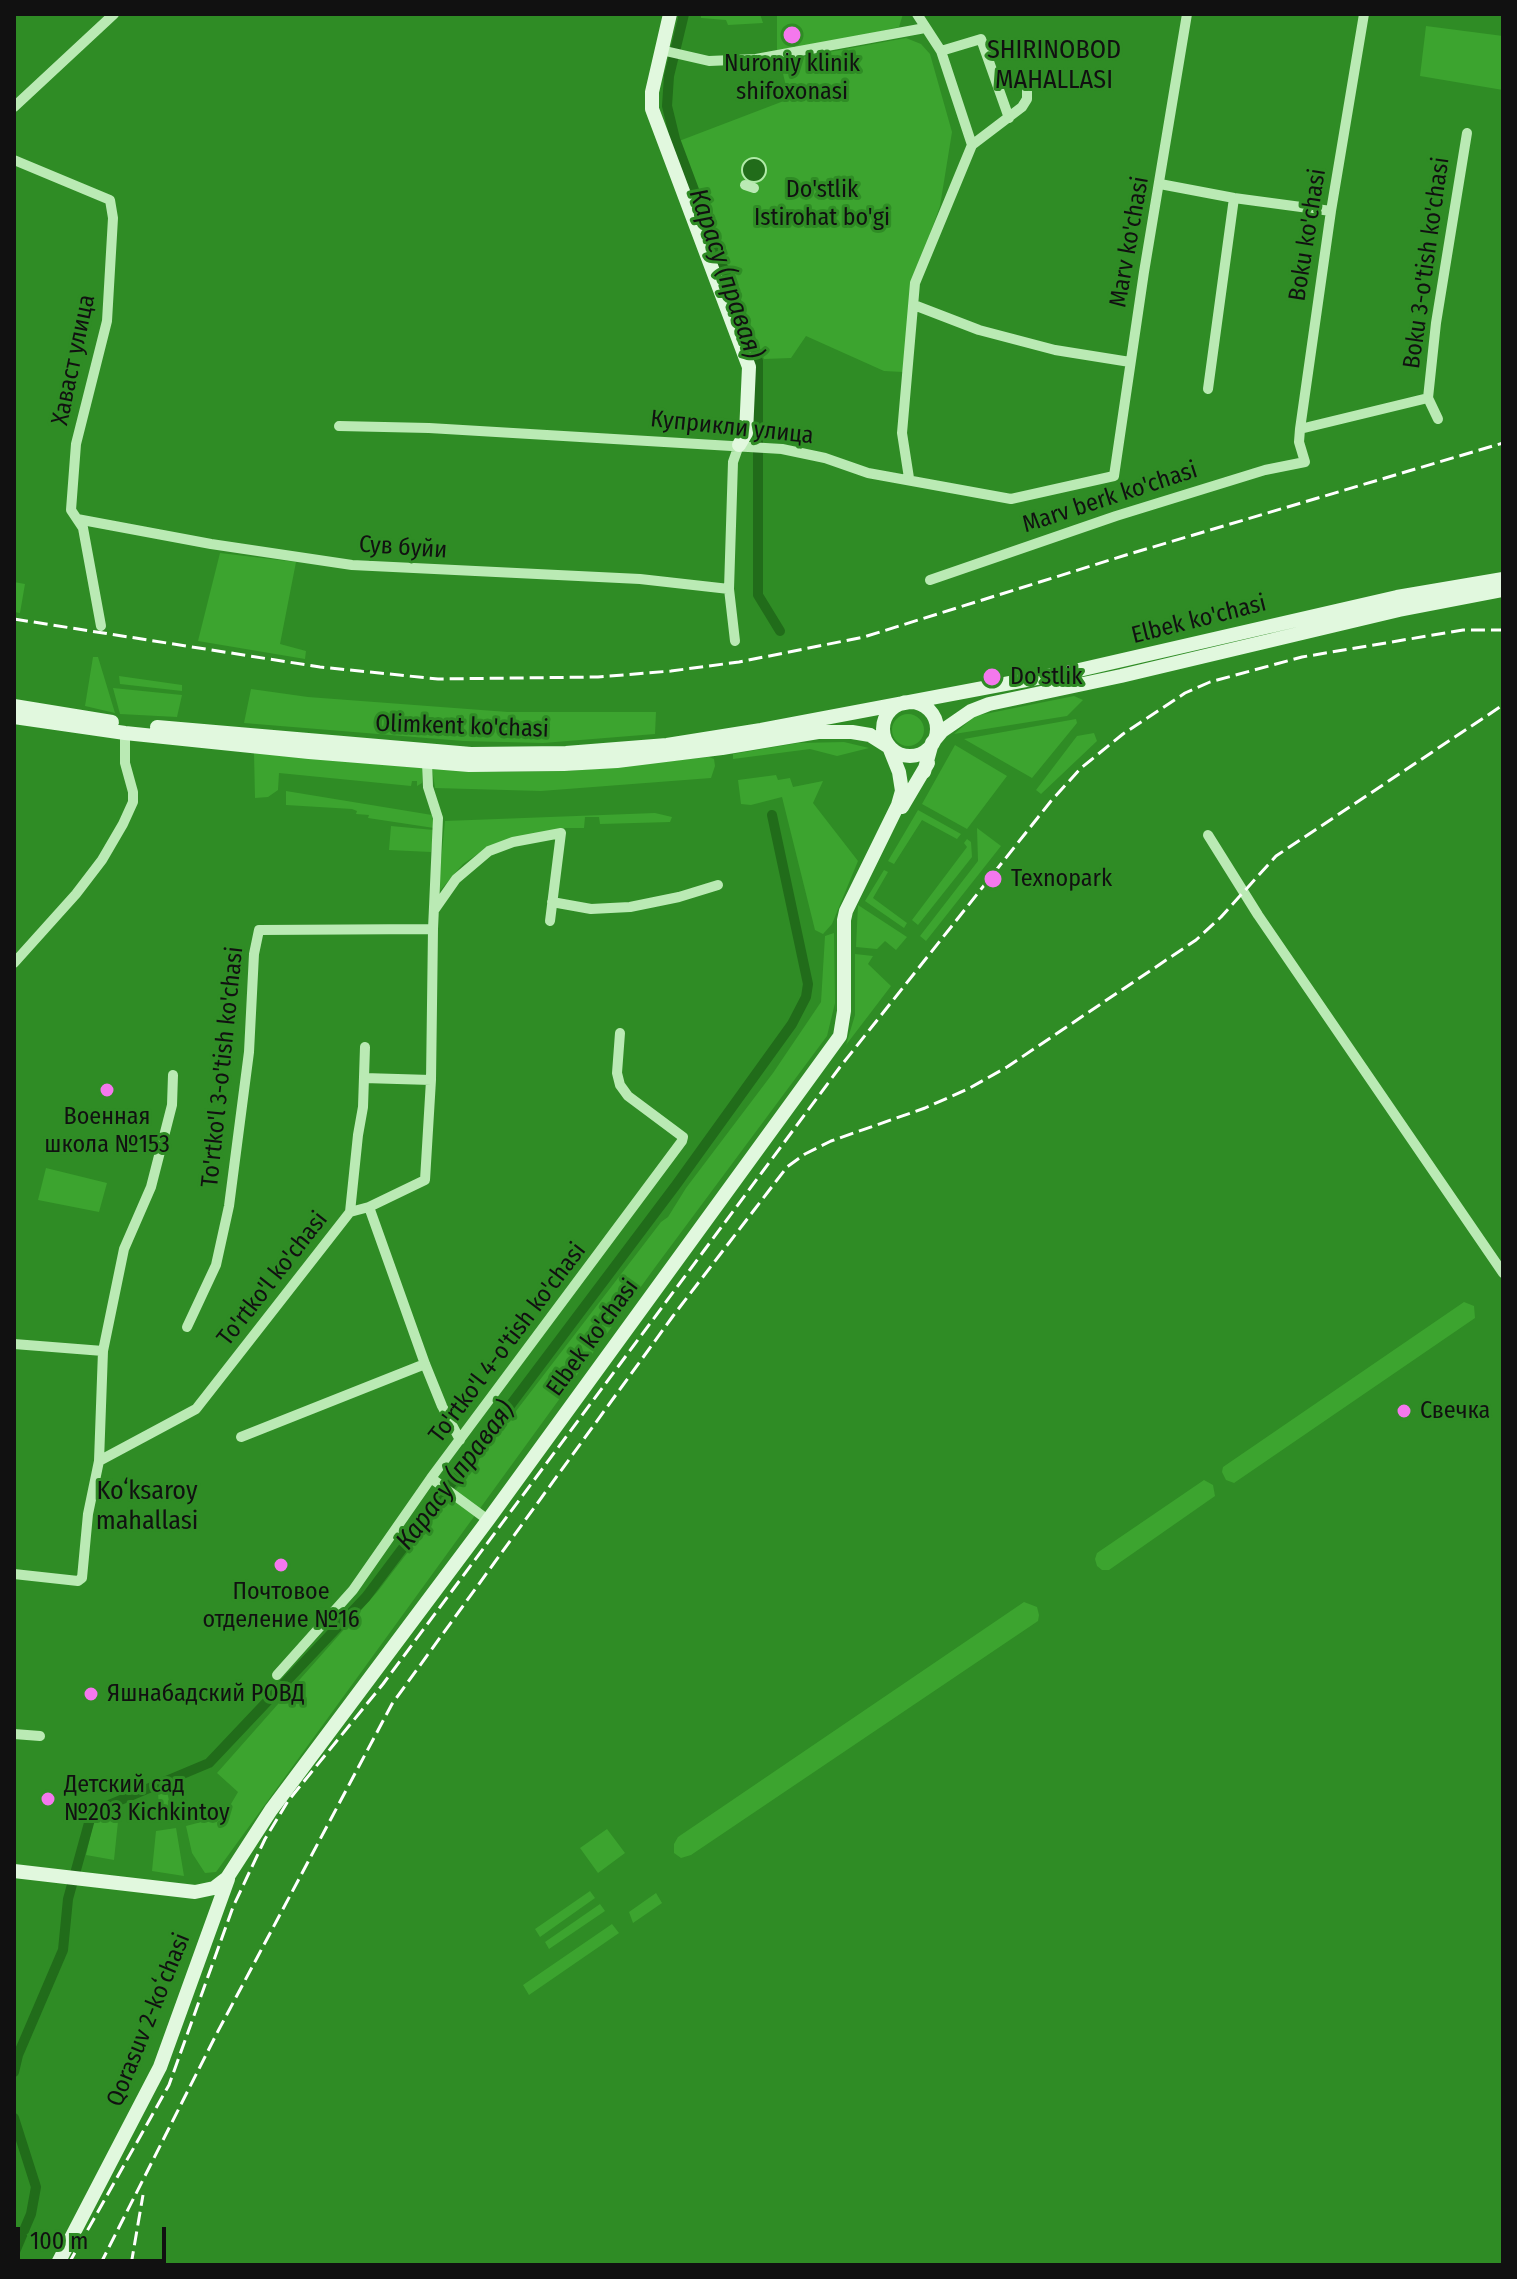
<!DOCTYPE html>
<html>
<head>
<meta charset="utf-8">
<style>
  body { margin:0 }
  #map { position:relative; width:1517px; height:2279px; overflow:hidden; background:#2f8c25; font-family:"Fira Sans Condensed",sans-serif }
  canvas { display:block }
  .frame { position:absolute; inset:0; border:16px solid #111; pointer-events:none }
  .scale { position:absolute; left:16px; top:2227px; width:150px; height:36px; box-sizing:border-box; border:4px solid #111; border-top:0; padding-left:10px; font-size:24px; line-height:28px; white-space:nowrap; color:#111; -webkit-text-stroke:6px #2f8c25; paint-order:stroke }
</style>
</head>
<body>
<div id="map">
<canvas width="1517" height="2279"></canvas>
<div class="frame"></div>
<div class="scale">100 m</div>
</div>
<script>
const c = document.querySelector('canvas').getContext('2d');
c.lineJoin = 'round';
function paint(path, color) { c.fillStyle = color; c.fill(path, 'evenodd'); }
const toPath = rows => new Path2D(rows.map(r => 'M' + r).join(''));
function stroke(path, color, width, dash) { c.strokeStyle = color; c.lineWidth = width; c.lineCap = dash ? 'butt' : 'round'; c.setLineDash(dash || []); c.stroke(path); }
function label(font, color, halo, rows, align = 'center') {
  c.font = font + ' "Fira Sans Condensed",sans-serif'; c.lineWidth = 6; c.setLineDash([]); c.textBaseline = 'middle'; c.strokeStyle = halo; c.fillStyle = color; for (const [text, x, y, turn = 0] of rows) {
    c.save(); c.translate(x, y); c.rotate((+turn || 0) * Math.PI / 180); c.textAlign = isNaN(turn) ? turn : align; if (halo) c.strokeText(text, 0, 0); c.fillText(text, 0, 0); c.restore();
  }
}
paint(toPath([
  [701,14,760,14,763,23,728,25,726,20,701,18],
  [777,14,903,14,899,27,840,41,777,50],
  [1426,26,1503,36,1503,90,1420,76],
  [906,38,921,44,930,54,952,132,940,206,912,284,903,372,884,371,806,336,791,358,764,359,679,141,789,99,780,61],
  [220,553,296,562,280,644,306,651,305,659,198,641],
  [14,582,25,584,20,613,14,612],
  [93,657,98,657,115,713,85,706],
  [119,676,182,685,182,691,120,684],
  [113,688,182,695,177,717,120,714],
  [251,689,308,697,508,712,656,712,655,734,543,743,463,741,244,723],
  [1074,696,1083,700,1067,716,954,734,975,716],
  '892 730a16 16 0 1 1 32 0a16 16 0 1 1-32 0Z',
  [1076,719,1077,723,1032,778,964,739],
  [1094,733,1097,741,1041,794,1036,790,1077,736],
  [844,742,869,748,837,756,810,749,733,759,733,754,798,743],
  [955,745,1007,776,967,829,922,804],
  [254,753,423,768,422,783,417,786,417,781,412,781,411,786,279,773,278,790,268,797,255,798],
  [709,757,714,759,715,766,711,778,541,791,435,788,432,768,501,772,571,771],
  [776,775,778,780,790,778,793,787,823,781,813,803,858,861,832,924,823,934,815,930,782,797,751,805,741,804,738,780],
  [286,791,432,815,434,828,368,818,369,815,356,814,357,811,352,809,286,805],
  [918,810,961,834,957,839,922,820,894,864,888,861],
  [655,813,672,817,670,822,600,824,599,817,585,817,584,828,566,828,530,835,485,849,463,864,438,893,445,821],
  [391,826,434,830,431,852,389,850],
  [977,828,1001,846,926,941,920,936,978,861],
  [967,839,971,842,972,857,918,925,912,920,967,847,964,843],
  [884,870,888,872,873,898,907,923,904,928,865,901],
  [858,905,907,937,896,950,885,941,877,949,856,947],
  [834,933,835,1003,827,1036,656,1266,216,1872,205,1873,192,1853,186,1826,224,1816,238,1792,217,1773,378,1591,661,1222,668,1217,686,1188,773,1073,821,1002,825,936],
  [855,954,873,956,868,964,891,986,846,1045,855,1015],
  [46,1168,107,1183,99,1212,38,1200],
  [1464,1302,1474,1306,1475,1318,1234,1483,1226,1480,1222,1472,1223,1467],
  [1204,1480,1213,1485,1215,1496,1109,1570,1102,1570,1097,1566,1095,1559,1097,1553],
  [1024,1602,1037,1607,1039,1615,1038,1621,691,1855,681,1858,674,1853,674,1844,678,1837],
  [167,1791,173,1820,160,1822,158,1793],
  [114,1806,114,1812,119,1812,114,1860,86,1855,94,1820],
  [176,1828,184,1876,152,1871,156,1831],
  [607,1829,625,1853,598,1873,580,1848],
  [590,1891,595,1898,540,1937,535,1929],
  [656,1893,662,1903,633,1923,629,1912],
  [600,1904,605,1911,549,1949,545,1942],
  [612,1924,619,1933,529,1995,523,1985]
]), '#3ca42f');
const water = toPath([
  '742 170a12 12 0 1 1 24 0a12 12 0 1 1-24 0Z'
]);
paint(water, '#216c1a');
stroke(water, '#b0eba8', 2);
stroke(toPath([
  [684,14,669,76,667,106,675,139,758,361,758,595,780,631],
  [14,2072,18,2055,63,1950,68,1899,92,1812,209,1763,366,1597,676,1185,792,1024,806,997,808,984,772,815],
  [14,2118,36,2187,31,2214,14,2254]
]), '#216c1a', 10);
stroke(toPath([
  [917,14,941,51,972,145],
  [661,50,709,61,756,59,925,28],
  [941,51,981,39,1009,118],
  [14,107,114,14],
  [14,160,110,200,113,218,107,321,76,444,71,510,83,528,101,626],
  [1160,184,1234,198,1331,211],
  [745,185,754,188],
  [914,305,979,330,1055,350,1130,362],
  [1208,389,1234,198],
  [1438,419,1428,398,1436,323,1467,133],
  [339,426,429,428,782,449,825,458,868,473,1011,499,1114,476,1144,272,1187,14],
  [1300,429,1428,398],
  [909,478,902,433,915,283,972,145,1022,107,1027,99,1027,84],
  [77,519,211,544,352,565,640,579,729,589],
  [930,580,1116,516,1265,470,1305,462,1299,442,1300,429,1331,211,1364,14],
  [735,641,729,589,733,462,739,445],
  [1208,835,1258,915,1503,1273],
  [552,902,591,909,630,907,679,897,718,885],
  [435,909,456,879,489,851,513,842,561,833,550,921],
  [14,963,76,894,102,860,123,824,133,802,133,792,125,763,125,733],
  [364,1078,431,1080],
  [369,1207,425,1364,442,1406,460,1440],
  [350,1212,358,1135,363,1107,365,1047],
  [187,1327,216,1265,229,1206,249,1052,254,954,259,930,433,929],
  [14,1344,103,1351],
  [241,1437,425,1364],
  [99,1461,196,1409,350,1212,369,1207,425,1180,431,1080,433,929,438,818,428,787,427,762],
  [431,1478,488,1520],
  [14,1574,78,1581,82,1578,88,1514,99,1461,103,1351,124,1249,151,1187,172,1105,173,1075],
  [277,1675,353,1590,431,1478,682,1141,683,1137,628,1096,620,1085,617,1073,620,1033],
  [14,1734,40,1736]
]), '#baeab4', 10);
stroke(toPath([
  [670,14,652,92,652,109,749,367,746,433,739,445],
  '883 729a27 27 0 1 1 54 0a27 27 0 1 1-54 0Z',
  [14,706,112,722],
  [14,717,125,733,309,752,469,765,564,764,617,761,722,748,818,732,852,732,870,735,889,747,899,772,902,791,898,805,846,911,844,920,844,1011,840,1036,488,1520,271,1810,227,1878,214,1888,195,1892,14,1871],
  [157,727,471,754,566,753,667,745,761,730,1079,670,1397,597,1503,579],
  [924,772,932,743,942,731,971,711,989,704,1121,676,1399,610,1503,590],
  [902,807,928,763],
  [57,2265,160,2067,228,1879]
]), '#e1f8de', 14);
stroke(toPath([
  [14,619,320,667,438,679,598,677,671,671,739,662,864,637,1126,555,1503,443],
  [68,2265,169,2085,233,1907,265,1839,288,1801,383,1684,840,1067,1051,801,1081,768,1123,734,1185,693,1210,682,1302,657,1463,630,1503,630],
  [100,2265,217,2033,392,1704,673,1316,787,1167,805,1154,831,1141,925,1108,968,1089,1007,1067,1196,940,1221,917,1276,856,1503,705],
  [131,2265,143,2195]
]), '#fff', 3, [14, 6]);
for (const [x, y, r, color] of [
  [792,35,10,"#f478ed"],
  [992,677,10,"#f478ed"],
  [993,879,10,"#f478ed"],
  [107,1090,8,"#f478ed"],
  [1404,1411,8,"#f478ed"],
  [281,1565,8,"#f478ed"],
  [91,1694,8,"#f478ed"],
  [48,1799,8,"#f478ed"]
]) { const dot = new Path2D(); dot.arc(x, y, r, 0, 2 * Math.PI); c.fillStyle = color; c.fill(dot); stroke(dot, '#2f8c25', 3); }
label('24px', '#111', '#2f8c25', [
  ["Nuroniy klinik",792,64,"center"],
  ["shifoxonasi",792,92,"center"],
  ["Do'stlik",1010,677],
  ["Texnopark",1011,879],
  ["Военная",107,1117,"center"],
  ["школа №153",107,1145,"center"],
  ["Свечка",1420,1411],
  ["Почтовое",281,1592,"center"],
  ["отделение №16",281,1620,"center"],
  ["Яшнабадский РОВД",107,1694],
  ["Детский сад",64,1785],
  ["№203 Kichkintoy",64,1813]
], 'left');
label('24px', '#111', '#2f8c25', [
  ["Do'stlik",822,190],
  ["Istirohat bo'gi",822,218]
]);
label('24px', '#111', '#2f8c25', [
  ["Boku ko'chasi",1308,235,-81],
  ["Marv ko'chasi",1130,242,-80],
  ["Boku 3-o'tish ko'chasi",1427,263,-82],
  ["Хаваст улица",74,360,-78],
  ["Куприкли улица",732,428,6],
  ["Marv berk ko'chasi",1110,498,-18],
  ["Сув буйи",403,548,4],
  ["Elbek ko'chasi",1199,620,-14],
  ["Olimkent ko'chasi",462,727,2],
  ["To'rtko'l 3-o'tish ko'chasi",223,1067,-84],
  ["To'rtko'l ko'chasi",273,1279,-52],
  ["Elbek ko'chasi",593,1338,-54],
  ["To'rtko'l 4-o'tish ko'chasi",508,1343,-53],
  ["Qorasuv 2-koʻchasi",149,2020,-68]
]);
label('26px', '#111', '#2f8c25', [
  ["SHIRINOBOD",1054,51],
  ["MAHALLASI",1054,81],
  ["Koʻksaroy",147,1492],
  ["mahallasi",147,1522]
]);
label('italic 26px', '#111', '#2f8c25', [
  ["Карасу (правая)",725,274,71],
  ["Карасу (правая)",456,1476,-53]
]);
</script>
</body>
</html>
